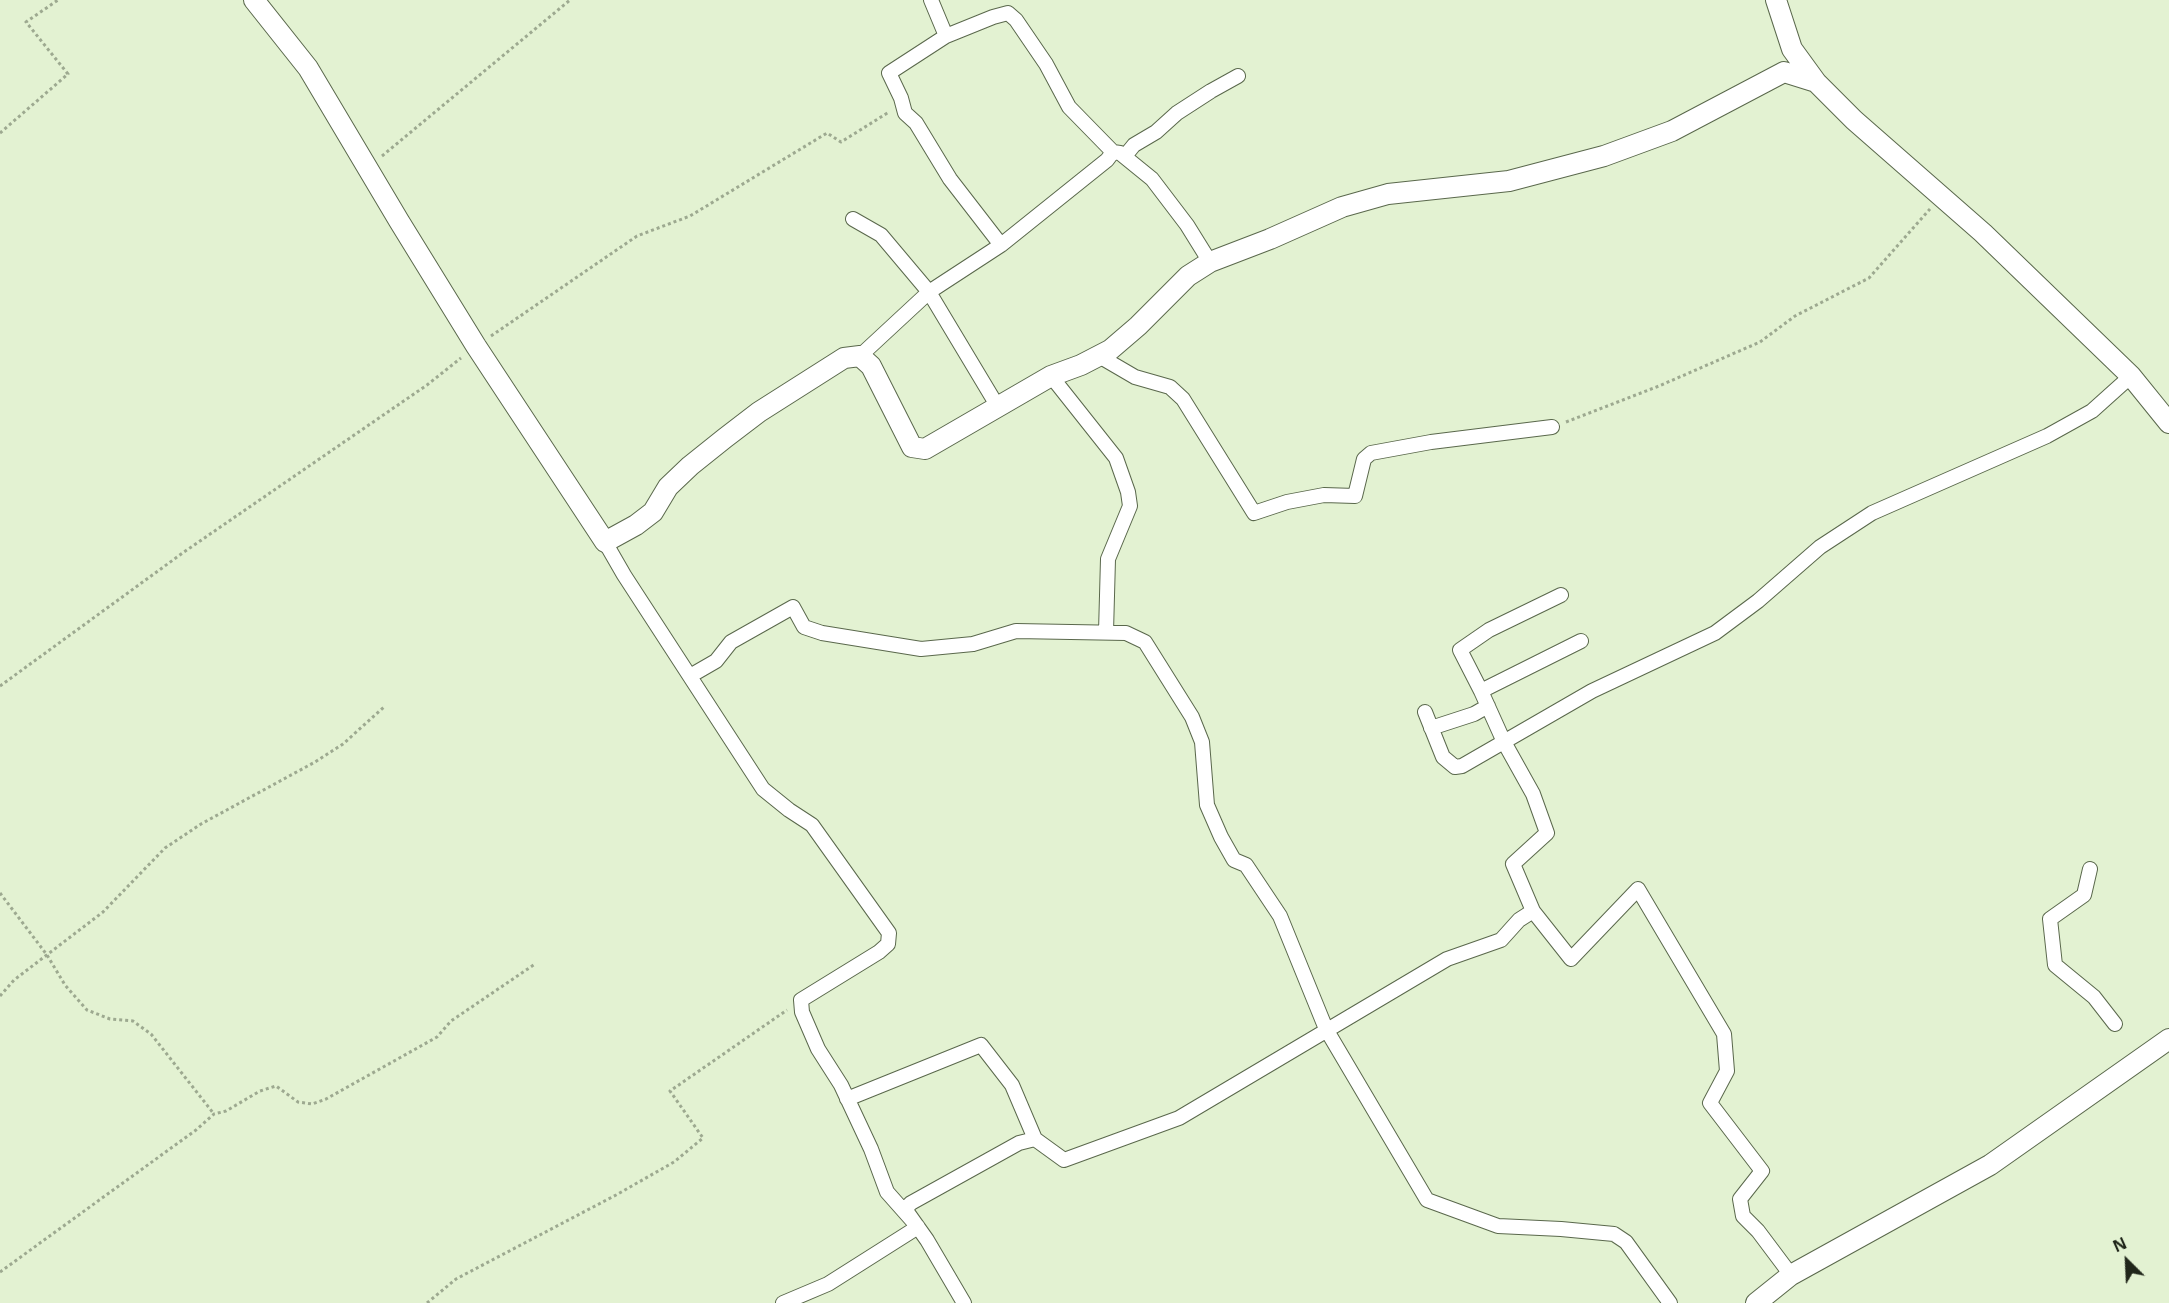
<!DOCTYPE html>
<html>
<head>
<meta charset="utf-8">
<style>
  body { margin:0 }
  #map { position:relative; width:2169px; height:1303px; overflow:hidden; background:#e3f2d2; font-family:"Noto Sans",sans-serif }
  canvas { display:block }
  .north { position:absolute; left:2097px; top:1231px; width:60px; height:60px; -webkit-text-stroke:4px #e3f2d2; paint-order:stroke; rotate:336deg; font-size:16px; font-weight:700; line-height:24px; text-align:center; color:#20261a }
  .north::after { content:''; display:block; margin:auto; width:21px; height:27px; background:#20261a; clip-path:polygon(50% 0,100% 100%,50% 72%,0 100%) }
</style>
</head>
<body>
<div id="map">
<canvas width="2169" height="1303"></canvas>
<div class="north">N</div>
</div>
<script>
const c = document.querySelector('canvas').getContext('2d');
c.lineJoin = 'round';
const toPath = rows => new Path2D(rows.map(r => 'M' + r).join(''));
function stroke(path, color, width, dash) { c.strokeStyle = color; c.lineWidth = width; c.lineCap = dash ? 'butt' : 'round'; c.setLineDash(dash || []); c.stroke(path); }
const street = toPath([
  [931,0,946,36,889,73,901,98,905,113,916,123,950,179,1001,245,1107,160,1113,152],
  [946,36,993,17,1008,13,1016,20,1046,64,1069,107,1113,152,1120,153,1152,179,1187,225,1210,262],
  [1125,156,1134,145,1156,132,1177,113,1211,91,1238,76],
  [853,219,881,235,929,292,998,407],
  [860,356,929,292,1001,245],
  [1099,356,1135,377,1170,387,1183,399,1254,513,1287,502,1324,495,1355,496,1364,459,1371,453,1431,442,1552,427],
  [1051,376,1116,458,1128,492,1130,506,1108,559,1106,632],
  [605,542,624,575,763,789,789,810,812,825,889,933,888,944,879,952,801,1000,802,1012,818,1049,841,1085,871,1149,887,1192,918,1227,828,1284,783,1303],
  [1561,595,1489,630,1460,650,1481,691,1504,742,1533,794,1547,833,1513,864,1533,911,1571,959,1638,889,1724,1034,1727,1071,1710,1103,1762,1171,1740,1199,1743,1216,1758,1231,1791,1275],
  [690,676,716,661,731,642,793,607,804,627,822,633,921,649,973,644,1016,631,1126,633,1145,642,1192,717,1202,742,1207,805,1221,837,1234,860,1246,865,1280,916,1326,1029,1427,1200,1498,1226,1561,1229,1614,1234,1626,1242,1670,1303],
  [1481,691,1581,641],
  [1425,712,1443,757,1455,767,1462,766,1592,691,1715,633,1758,601,1820,547,1872,513,2047,436,2092,411,2131,376],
  [1431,728,1474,714,1488,706],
  [2090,869,2084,895,2050,919,2055,965,2094,997,2115,1024],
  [847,1099,981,1045,1012,1085,1035,1139],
  [964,1303,927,1240,905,1209,911,1203,1019,1143,1035,1139,1064,1160,1179,1118,1447,959,1501,940,1519,920,1533,911]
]);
const secondary = toPath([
  [254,0,308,68,399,221,476,346,605,542,636,525,653,512,668,487,690,466,725,438,759,412,844,358,860,356,871,366,912,447,925,449,1051,376,1081,365,1110,350,1138,326,1188,276,1210,262,1270,239,1342,207,1388,194,1509,181,1604,156,1672,131,1784,72,1816,82],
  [1776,0,1792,49,1816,82,1854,120,1983,233,2131,376,2169,423],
  [1756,1303,1791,1275,1990,1165,2169,1039]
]);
stroke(street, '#5a684c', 16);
stroke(secondary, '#5a684c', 22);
stroke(toPath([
  [0,133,68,74,26,22,58,0],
  [382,156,570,0],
  [491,336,637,236,690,216,827,133,841,142,889,112],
  [1566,422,1659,386,1760,342,1795,316,1869,278,1930,209],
  [0,686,184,552,427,385,461,358],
  [0,893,47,955,65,985,87,1010,110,1019,133,1021,151,1034,214,1114],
  [0,996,14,980,103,912,165,848,201,824,315,762,343,744,384,707],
  [0,1272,196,1130,214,1114,226,1111,260,1091,276,1086,298,1102,312,1104,326,1099,437,1037,451,1021,535,964],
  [427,1303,456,1279,616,1195,674,1162,703,1138,670,1091,787,1010]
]), '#9da990', 3, [3, 3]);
stroke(street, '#fff', 14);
stroke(secondary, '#fff', 20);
</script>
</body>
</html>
